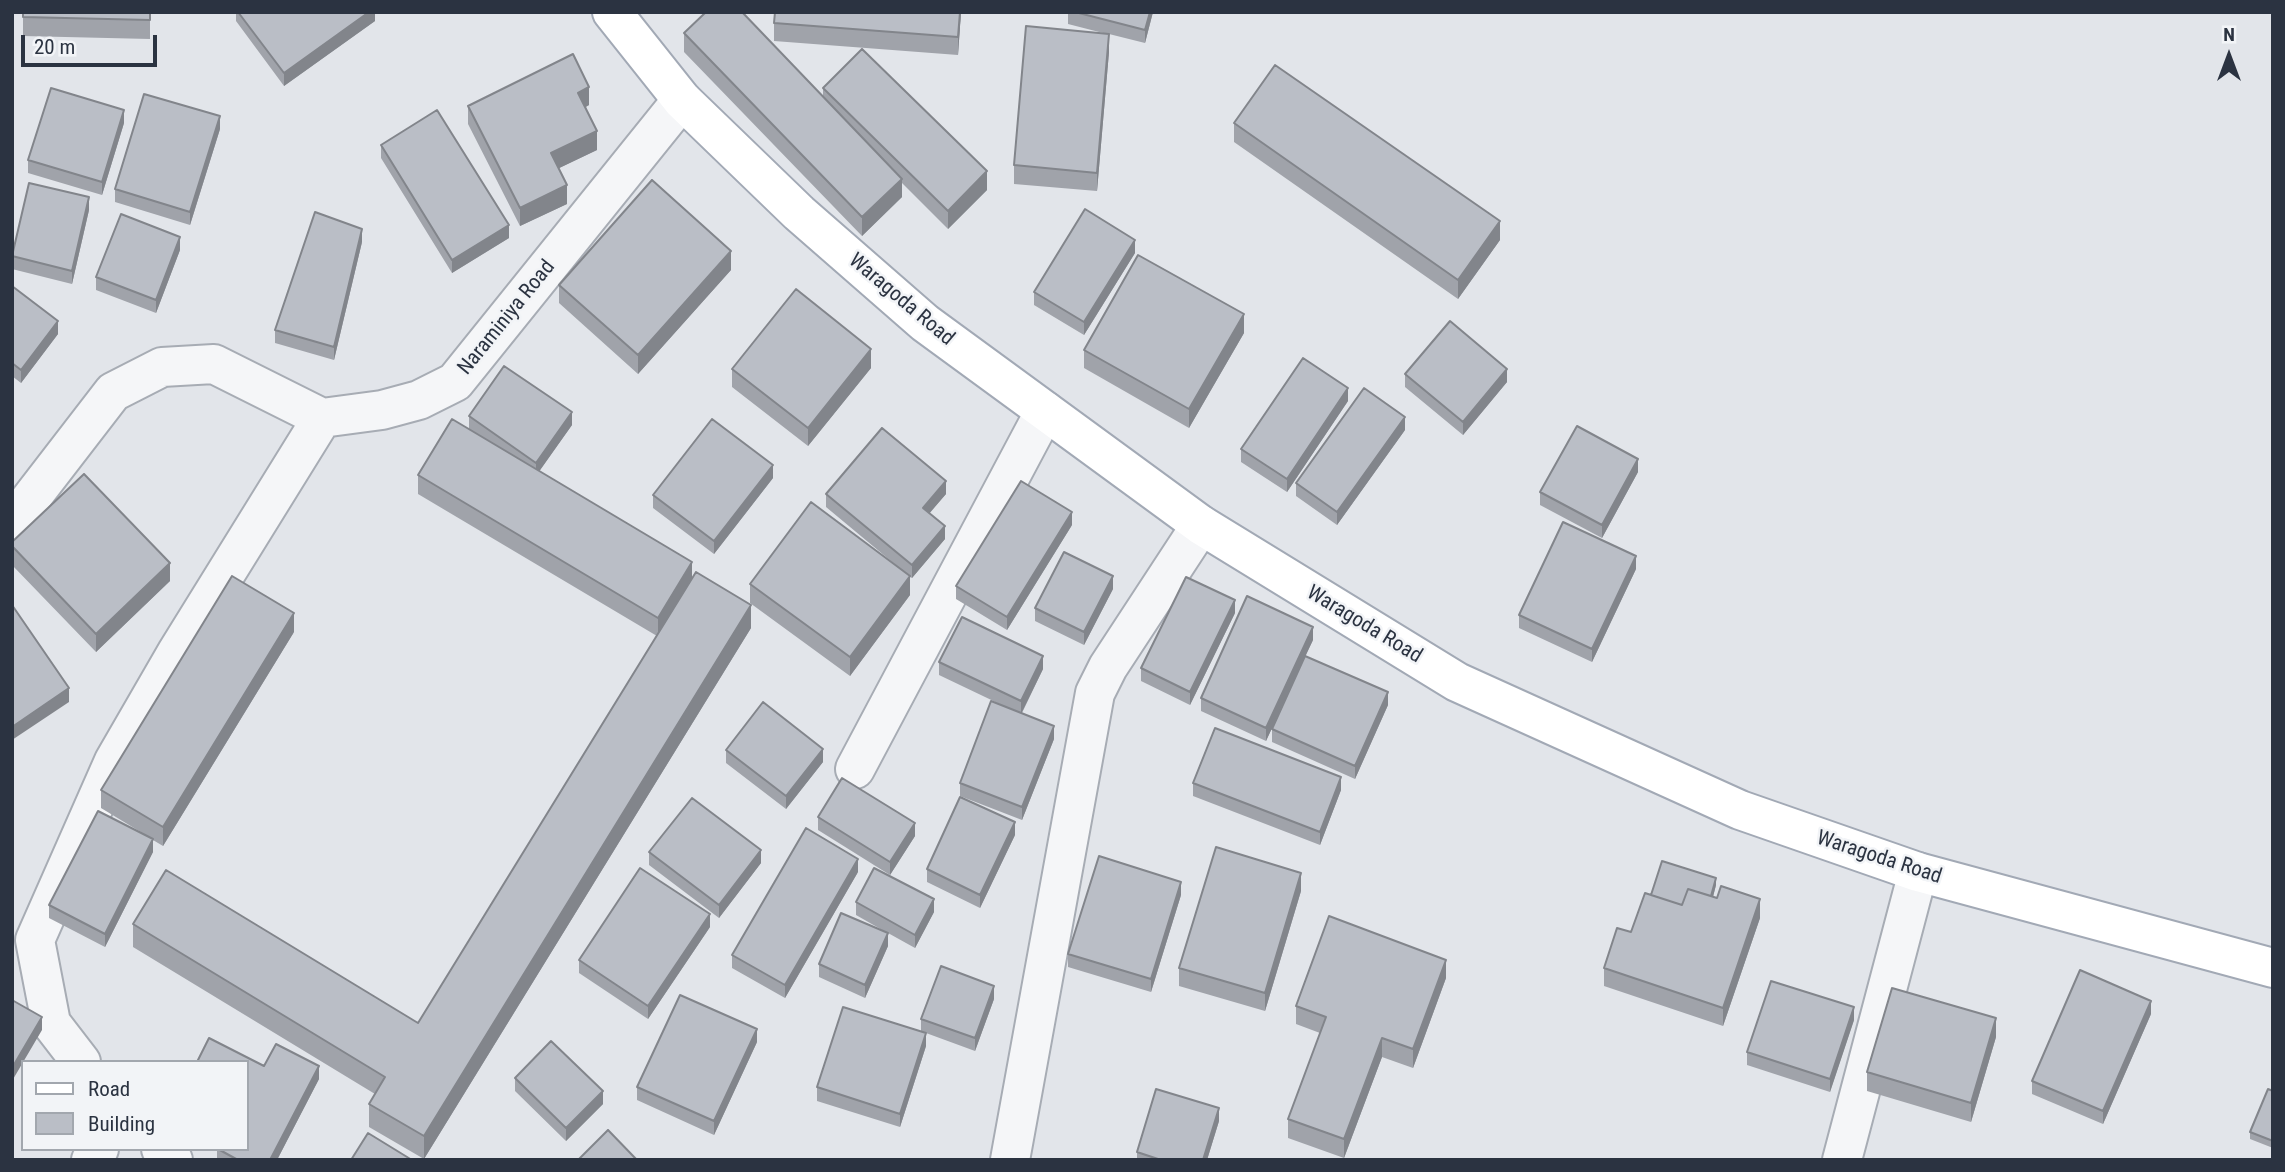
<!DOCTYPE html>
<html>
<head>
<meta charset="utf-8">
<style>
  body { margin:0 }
  #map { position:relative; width:2285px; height:1172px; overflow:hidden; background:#e2e5ea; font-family:"Roboto Condensed",sans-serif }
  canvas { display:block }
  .frame { position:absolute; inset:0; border:14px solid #2b3341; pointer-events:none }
  .legend { position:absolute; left:21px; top:1060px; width:228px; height:91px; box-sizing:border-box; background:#f2f4f7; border:2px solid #a2a7ae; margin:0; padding:9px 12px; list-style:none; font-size:21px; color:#2b3341 }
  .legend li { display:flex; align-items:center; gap:14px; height:35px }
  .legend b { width:35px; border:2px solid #a2a7ae }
  .north { position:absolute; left:2194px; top:21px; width:70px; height:70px; -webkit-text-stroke:5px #f2f4f7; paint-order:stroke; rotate:0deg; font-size:19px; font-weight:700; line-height:28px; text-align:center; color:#2b3341 }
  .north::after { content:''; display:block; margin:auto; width:24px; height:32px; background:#2b3341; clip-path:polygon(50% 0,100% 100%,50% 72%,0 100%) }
  .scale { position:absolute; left:21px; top:35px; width:136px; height:32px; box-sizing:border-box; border:4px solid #2b3341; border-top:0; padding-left:9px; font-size:21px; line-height:24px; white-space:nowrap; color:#2b3341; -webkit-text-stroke:5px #f2f4f7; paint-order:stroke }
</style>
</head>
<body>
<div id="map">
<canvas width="2285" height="1172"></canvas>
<div class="frame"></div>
<ul class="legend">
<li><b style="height:9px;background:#fff"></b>Road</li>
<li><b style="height:19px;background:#babec6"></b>Building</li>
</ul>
<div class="north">N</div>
<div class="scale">20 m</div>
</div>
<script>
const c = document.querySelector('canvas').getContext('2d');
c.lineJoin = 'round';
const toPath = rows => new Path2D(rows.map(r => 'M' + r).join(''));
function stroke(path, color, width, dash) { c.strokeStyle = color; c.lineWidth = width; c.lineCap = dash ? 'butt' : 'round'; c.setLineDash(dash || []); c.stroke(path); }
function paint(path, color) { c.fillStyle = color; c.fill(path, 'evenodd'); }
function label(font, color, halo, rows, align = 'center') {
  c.font = font + ' "Roboto Condensed",sans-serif'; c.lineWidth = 5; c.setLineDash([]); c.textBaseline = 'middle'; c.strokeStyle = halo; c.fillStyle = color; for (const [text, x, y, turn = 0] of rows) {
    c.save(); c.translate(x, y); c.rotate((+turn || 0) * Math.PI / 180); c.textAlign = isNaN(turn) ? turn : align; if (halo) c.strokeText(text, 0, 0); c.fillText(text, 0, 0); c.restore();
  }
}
const minor = toPath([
  [12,523,113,392,162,367,214,364,322,418,382,410,419,400,455,382,682,100],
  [855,769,1045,411],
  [81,1062,51,1023,35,940,114,761,177,652,322,418],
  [161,1149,173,1160],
  [91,1160,99,1149],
  [1010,1160,1095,693,1108,667,1201,525],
  [1842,1160,1918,872]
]);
const major = toPath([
  [612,12,682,100,799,213,925,323,1201,525,1457,682,1740,810,1918,872,2273,968]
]);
stroke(minor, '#a7acb4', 42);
stroke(major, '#a2a9b5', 42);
stroke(minor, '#f5f6f8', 38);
stroke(major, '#fff', 38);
paint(toPath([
  [23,12,150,12,150,39,23,36],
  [236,12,375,12,375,21,284,86,236,21],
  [961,12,958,55,774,41,774,23],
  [1068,12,1153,12,1145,43,1109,34,1109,52,1097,191,1014,184,1014,165,1107,34,1068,24],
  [684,33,823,97,823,88,987,190,948,229,902,183,902,197,862,236,684,52],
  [589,105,586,107,597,150,559,168,567,204,520,226,468,124,468,106],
  [124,123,102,195,28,173,28,160],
  [1234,123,1500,240,1458,299,1234,142],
  [220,129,190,225,115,202,115,189],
  [381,145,509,238,452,273,381,158],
  [89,210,72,284,12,269,12,256],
  [362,242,334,360,275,343,275,330],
  [180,250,156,313,96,290,96,277],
  [1135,253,1084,335,1034,305,1034,292],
  [731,270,638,374,559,303,559,285],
  [12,286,58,334,21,383,12,376],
  [1244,333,1189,428,1084,368,1084,350],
  [871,368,808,446,732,387,732,369],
  [1405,374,1507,382,1463,435,1405,387],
  [1348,401,1287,492,1241,462,1241,449],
  [469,416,572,425,539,471,692,578,751,628,424,1159,369,1127,369,1104,375,1094,133,947,133,924,418,1023,657,636,418,494,418,475,469,429],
  [1405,430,1337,525,1296,496,1296,483],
  [1638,472,1602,538,1540,505,1540,492],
  [773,478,714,554,653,508,653,495],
  [826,494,946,494,929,513,945,539,912,578,910,577,910,595,850,676,750,603,750,584,909,576,826,507],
  [1072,525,1007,630,956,599,956,586],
  [12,542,170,581,96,652,12,565],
  [1636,569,1592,662,1519,628,1519,615],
  [1113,589,1084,645,1035,621,1035,608],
  [1235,613,1190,705,1141,681,1141,668],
  [294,632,163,846,153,840,153,852,105,947,49,918,49,905,144,834,101,808,101,790],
  [1313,640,1305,656,1388,705,1355,779,1272,742,1272,729,1295,678,1266,741,1201,711,1201,698],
  [939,662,1043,669,1022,713,1054,739,1022,820,960,796,960,783,1006,707,939,675],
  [726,750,823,762,786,809,726,763],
  [1193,783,1341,790,1320,845,1193,796],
  [818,817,915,836,890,875,818,830],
  [1015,835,980,908,927,882,927,869],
  [649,852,761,863,719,918,649,865],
  [858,872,785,998,732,968,732,955],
  [1716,885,1713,897,1760,918,1723,1026,1604,986,1604,968,1631,932,1651,895],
  [1301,891,1265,1011,1179,986,1179,968],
  [1181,895,1151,992,1068,967,1068,954],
  [856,902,934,912,915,948,888,933,888,946,865,998,819,977,819,964,884,931,856,915],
  [710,927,648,1019,579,973,579,960],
  [1446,978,1413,1068,1382,1057,1344,1158,1288,1138,1288,1119,1320,1033,1296,1024,1296,1006],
  [994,999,975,1051,926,1033,926,1046,900,1127,817,1101,817,1087,921,1032,921,1019],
  [2151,1014,2103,1124,2032,1094,2032,1081],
  [1854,1020,1830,1092,1747,1065,1747,1052],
  [1996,1037,1971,1122,1867,1091,1867,1072],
  [757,1042,714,1135,637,1100,637,1087],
  [264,1066,319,1079,277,1160,217,1160,217,1149],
  [515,1078,603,1104,566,1141,515,1091],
  [2273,1091,2273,1148,2250,1139,2250,1132],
  [1219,1121,1207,1160,1137,1160,1137,1152]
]), '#a0a3aa');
paint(toPath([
  [369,12,375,12,375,21,284,86,284,73],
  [960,12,961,12,958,55,958,37],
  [1150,12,1153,12,1145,43,1145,30],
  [1109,34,1109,52,1097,191,1097,173],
  [589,87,589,105,578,111,578,93],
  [124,110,124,123,102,195,102,182],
  [220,116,220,129,190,225,190,212],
  [597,131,597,150,551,172,551,153],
  [987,171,987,190,948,229,948,211],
  [902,179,902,197,862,236,862,217],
  [567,185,567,204,520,226,520,208],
  [89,197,89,210,72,284,72,271],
  [1500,221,1500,240,1458,299,1458,280],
  [509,225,509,238,452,273,452,260],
  [362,229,362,242,334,360,334,347],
  [180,237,180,250,156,313,156,300],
  [1135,240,1135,253,1084,335,1084,322],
  [731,251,731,270,638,374,638,355],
  [1244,314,1244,333,1189,428,1189,409],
  [58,321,58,334,21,383,21,370],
  [871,349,871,368,808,446,808,428],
  [1507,369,1507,382,1463,435,1463,422],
  [1348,388,1348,401,1287,492,1287,479],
  [572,412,572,425,536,476,536,463],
  [1405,417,1405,430,1337,525,1337,512],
  [1638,459,1638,472,1602,538,1602,525],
  [773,465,773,478,714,554,714,541],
  [946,481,946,494,923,521,923,508],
  [1072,512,1072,525,1007,630,1007,617],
  [945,526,945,539,912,578,912,565],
  [1636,556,1636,569,1592,662,1592,649],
  [692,562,692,581,658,637,658,618],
  [170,563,170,581,96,652,96,634],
  [910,576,910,595,850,676,850,657],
  [1113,576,1113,589,1084,645,1084,632],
  [1235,600,1235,613,1190,705,1190,692],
  [751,605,751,628,424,1159,424,1136],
  [294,613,294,632,163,846,163,827],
  [1313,627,1313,640,1266,741,1266,728],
  [1043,656,1043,669,1021,714,1021,701],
  [69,688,69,702,12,740,12,727],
  [1388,692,1388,705,1355,779,1355,766],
  [1054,726,1054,739,1022,820,1022,807],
  [823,749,823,762,786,809,786,796],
  [1341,777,1341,790,1320,845,1320,832],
  [1015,822,1015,835,980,908,980,895],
  [915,823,915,836,890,875,890,862],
  [153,839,153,852,105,947,105,934],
  [761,850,761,863,719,918,719,905],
  [858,859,858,872,785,998,785,985],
  [1301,873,1301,891,1265,1011,1265,993],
  [1716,878,1716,885,1710,908,1710,901],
  [1181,882,1181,895,1151,992,1151,979],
  [934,899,934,912,915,948,915,935],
  [1760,899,1760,918,1723,1026,1723,1008],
  [710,914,710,927,648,1019,648,1006],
  [888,933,888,946,865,998,865,985],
  [1446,960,1446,978,1413,1068,1413,1049],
  [994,986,994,999,975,1051,975,1038],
  [2151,1001,2151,1014,2103,1124,2103,1111],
  [1854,1007,1854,1020,1830,1092,1830,1079],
  [42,1017,42,1030,12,1081,12,1068],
  [1996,1018,1996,1037,1971,1122,1971,1103],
  [757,1029,757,1042,714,1135,714,1121],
  [926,1033,926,1046,900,1127,900,1114],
  [1382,1038,1382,1057,1344,1158,1344,1139],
  [319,1066,319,1079,277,1160,270,1160],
  [603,1091,603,1104,566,1141,566,1128],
  [1219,1108,1219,1121,1207,1160,1203,1160]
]), '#82858b');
const building = toPath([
  [23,12,150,12,150,20,23,17,23,12],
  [238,12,369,12,284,73,238,12],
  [706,12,742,12,902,179,862,217,684,33,706,12],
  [775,12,960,12,958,37,774,23,775,12],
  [1075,12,1150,12,1145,30,1075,12],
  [1026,26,1109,34,1097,173,1014,165,1026,26],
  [862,49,987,171,948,211,823,88,862,49],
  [573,54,589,87,578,93,597,131,551,153,567,185,520,208,468,106,573,54],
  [1275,65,1500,221,1458,280,1234,123,1275,65],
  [51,88,124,110,102,182,28,160,51,88],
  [144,94,220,116,190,212,115,189,144,94],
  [437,110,509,225,452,260,381,145,437,110],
  [652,180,731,251,638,355,559,285,652,180],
  [29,183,89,197,72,271,12,256,29,183],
  [1085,209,1135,240,1084,322,1034,292,1085,209],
  [315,212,362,229,334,347,275,330,315,212],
  [121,214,180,237,156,300,96,277,121,214],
  [1138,255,1244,314,1189,409,1084,350,1138,255],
  [12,286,58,321,21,370,12,363,12,286],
  [796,289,871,349,808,428,732,369,796,289],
  [1450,321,1507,369,1463,422,1405,374,1450,321],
  [1303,358,1348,388,1287,479,1241,449,1303,358],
  [504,366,572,412,536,463,469,416,504,366],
  [1364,388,1405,417,1337,512,1296,483,1364,388],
  [452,419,692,562,658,618,418,475,452,419],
  [712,419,773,465,714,541,653,495,712,419],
  [1577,426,1638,459,1602,525,1540,492,1577,426],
  [882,428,946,481,923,508,945,526,912,565,826,494,882,428],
  [84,474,170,563,96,634,12,546,12,542,84,474],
  [1021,481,1072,512,1007,617,956,586,1021,481],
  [811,502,910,576,850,657,750,584,811,502],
  [1563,522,1636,556,1592,649,1519,615,1563,522],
  [1064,552,1113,576,1084,632,1035,608,1064,552],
  [696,572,751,605,424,1136,369,1104,385,1077,133,924,166,870,418,1023,696,572],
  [232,576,294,613,163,827,101,790,232,576],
  [1186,577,1235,600,1190,692,1141,668,1186,577],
  [1247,596,1313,627,1266,728,1201,698,1247,596],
  [12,605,69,688,12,727,12,605],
  [962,617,1043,656,1021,701,939,662,962,617],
  [1305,656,1388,692,1355,766,1272,729,1305,656],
  [991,701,1054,726,1022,807,960,783,991,701],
  [763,702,823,749,786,796,726,750,763,702],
  [1215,728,1341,777,1320,832,1193,783,1215,728],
  [842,778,915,823,890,862,818,817,842,778],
  [960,797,1015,822,980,895,927,869,960,797],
  [692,798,761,850,719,905,649,852,692,798],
  [98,811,153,839,105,934,49,905,98,811],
  [806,828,858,859,785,985,732,955,806,828],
  [1216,847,1301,873,1265,993,1179,968,1216,847],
  [1099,856,1181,882,1151,979,1068,954,1099,856],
  [1662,861,1716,878,1711,896,1688,889,1682,905,1651,895,1662,861],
  [640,868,710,914,648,1006,579,960,640,868],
  [874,868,934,899,915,935,856,902,874,868],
  [1721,886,1760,899,1723,1008,1604,968,1617,928,1631,932,1645,893,1682,905,1688,889,1717,898,1721,886],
  [841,913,888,933,865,985,819,964,841,913],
  [1329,916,1446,960,1413,1049,1382,1038,1344,1139,1288,1119,1326,1017,1296,1006,1329,916],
  [941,966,994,986,975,1038,921,1019,941,966],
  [2080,970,2151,1001,2103,1111,2032,1081,2080,970],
  [1771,981,1854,1007,1830,1079,1747,1052,1771,981],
  [1892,988,1996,1018,1971,1103,1867,1072,1892,988],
  [680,995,757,1029,714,1121,637,1087,680,995],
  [12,1000,42,1017,12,1068,12,1000],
  [843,1007,926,1033,900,1114,817,1087,843,1007],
  [209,1038,264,1066,276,1044,319,1066,270,1160,238,1160,218,1149,247,1149,247,1062,197,1062,209,1038],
  [551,1041,603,1091,566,1128,515,1078,551,1041],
  [1156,1089,1219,1108,1203,1160,1161,1160,1137,1152,1156,1089],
  [2268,1089,2273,1091,2273,1141,2250,1132,2268,1089],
  [608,1130,637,1160,578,1160,608,1130],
  [368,1133,412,1160,351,1160,368,1133]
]);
paint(building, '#babec6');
stroke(building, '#82858b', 2);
label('21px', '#2b3341', '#f2f4f7', [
  ["Waragoda Road",901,300,40],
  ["Naraminiya Road",507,318,-51],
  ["Waragoda Road",1364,625,31],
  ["Waragoda Road",1879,858,18]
]);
</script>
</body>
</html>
